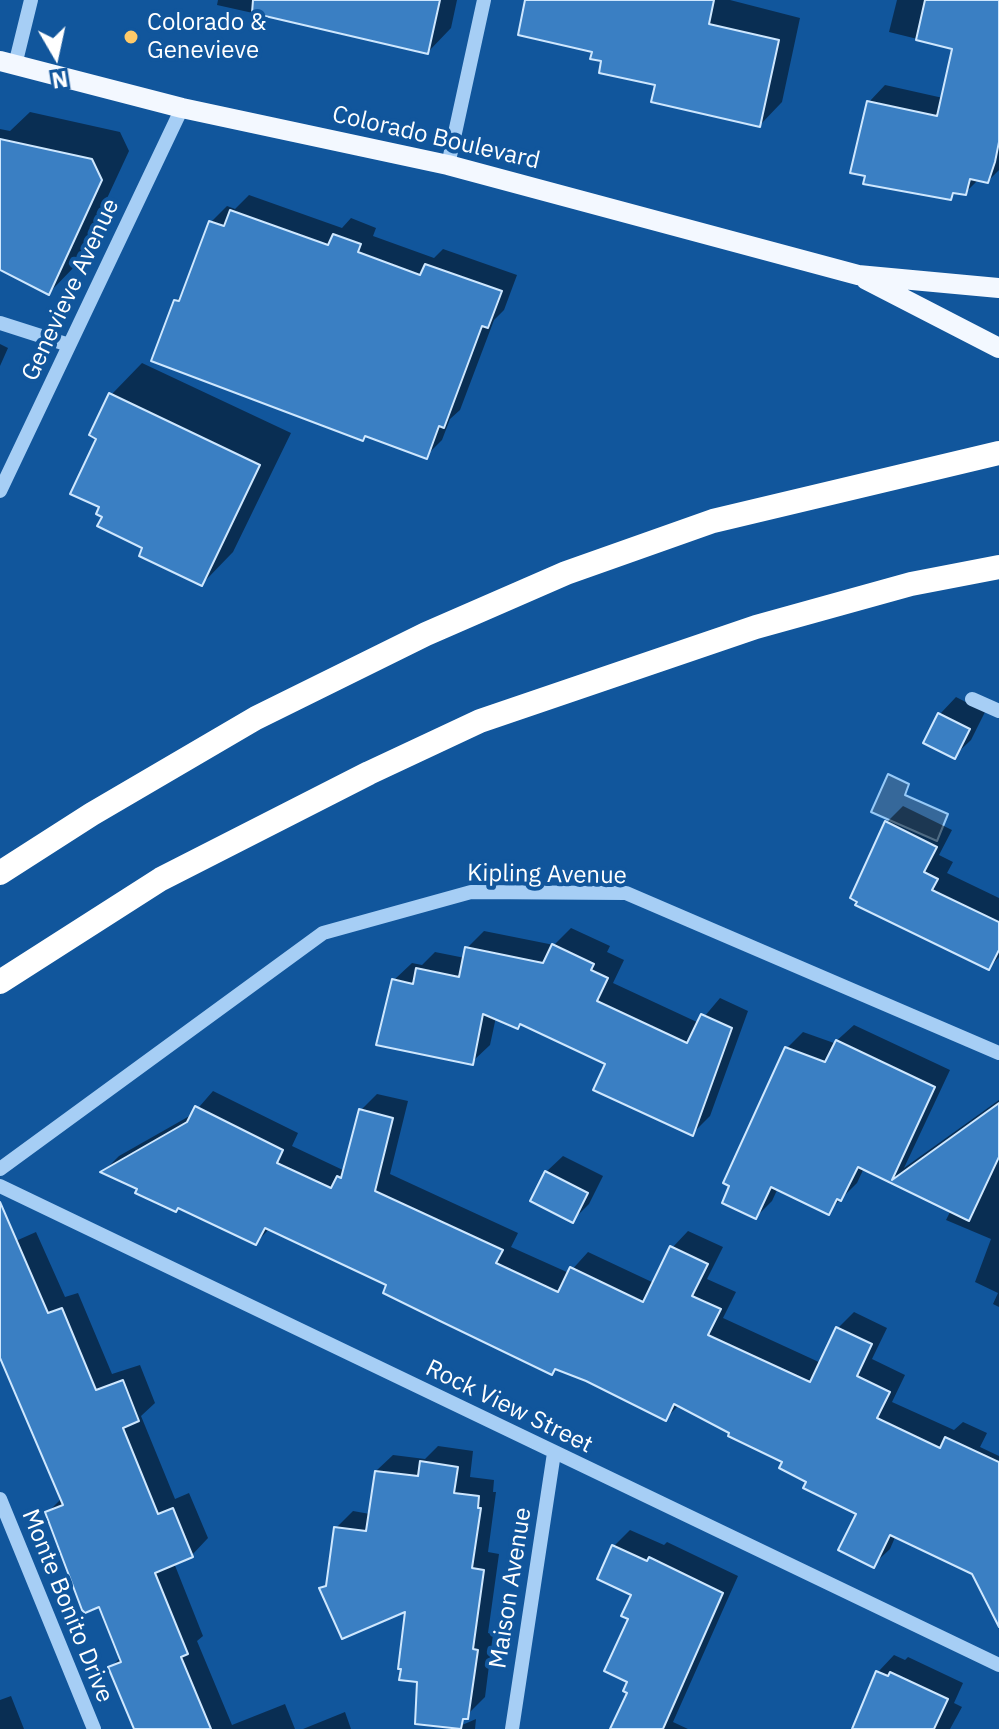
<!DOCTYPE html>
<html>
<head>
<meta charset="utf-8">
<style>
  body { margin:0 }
  #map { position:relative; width:999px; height:1729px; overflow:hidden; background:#11569c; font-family:"IBM Plex Sans",sans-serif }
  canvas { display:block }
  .north { position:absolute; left:16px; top:16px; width:80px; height:80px; -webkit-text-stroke:6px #11569c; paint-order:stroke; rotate:171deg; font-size:22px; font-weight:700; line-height:32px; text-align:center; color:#fff }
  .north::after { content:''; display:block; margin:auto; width:28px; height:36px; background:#fff; clip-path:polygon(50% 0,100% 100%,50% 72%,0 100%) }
</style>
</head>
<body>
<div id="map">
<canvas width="999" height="1729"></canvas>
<div class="north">N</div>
</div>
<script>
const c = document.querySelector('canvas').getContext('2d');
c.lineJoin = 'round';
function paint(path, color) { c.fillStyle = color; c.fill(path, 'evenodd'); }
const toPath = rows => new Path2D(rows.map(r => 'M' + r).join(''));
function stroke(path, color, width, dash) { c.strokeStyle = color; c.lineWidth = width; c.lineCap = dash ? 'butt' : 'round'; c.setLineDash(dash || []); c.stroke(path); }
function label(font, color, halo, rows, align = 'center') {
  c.font = font + ' "IBM Plex Sans",sans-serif'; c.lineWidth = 8; c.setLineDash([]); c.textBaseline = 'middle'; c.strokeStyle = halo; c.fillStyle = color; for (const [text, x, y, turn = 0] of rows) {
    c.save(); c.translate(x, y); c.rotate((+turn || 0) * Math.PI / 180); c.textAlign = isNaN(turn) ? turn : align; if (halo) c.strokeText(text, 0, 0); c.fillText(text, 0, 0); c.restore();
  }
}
const water = toPath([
  [888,774,909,784,905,795,948,814,937,841,871,812,888,774]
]);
paint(water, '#36689a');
stroke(water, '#97caf8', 2);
paint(toPath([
  [218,0,457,0,451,28,428,52,217,5],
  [527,0,730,0,800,18,782,102,760,125,657,84,604,60],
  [897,0,999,0,999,170,988,181,979,179,965,193,957,191,951,198,865,182,869,102,885,85,943,98,954,48,889,32],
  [30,112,120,132,129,151,76,265,49,293,0,269,0,129,10,131],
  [249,195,342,228,351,218,376,228,373,236,434,258,443,249,517,275,504,310,494,320,460,410,450,419,442,440,426,456,176,301,185,292,211,222,227,206,235,209],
  [0,344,8,348,0,366],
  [142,363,291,433,233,552,202,584,105,516,101,506,99,438,111,395],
  [956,697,985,712,971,740,954,756,926,742,940,714],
  [903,806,952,830,939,855,953,862,947,873,999,898,999,957,989,968,858,904,886,823],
  [571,928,610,946,607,952,624,960,613,983,699,1023,720,998,748,1011,710,1116,692,1134,608,1063,521,1023,518,1027,496,1017,490,1045,472,1062,394,980,412,963,422,965,435,952,465,958,467,948,484,931,554,945],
  [854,1025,950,1070,904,1168,999,1100,999,1307,993,1304,998,1293,975,1282,991,1239,946,1220,951,1210,864,1168,857,1183,828,1212,778,1188,772,1201,756,1217,787,1048,803,1032,834,1043],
  [213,1091,298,1133,292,1146,345,1171,361,1110,377,1094,408,1101,390,1174,518,1233,511,1247,569,1273,588,1252,654,1283,672,1248,688,1231,723,1247,707,1279,736,1292,723,1318,821,1363,838,1328,854,1312,887,1328,872,1359,905,1375,892,1402,954,1430,963,1422,987,1433,980,1447,999,1456,999,1584,896,1535,890,1549,873,1565,859,1513,785,1461,680,1404,666,1418,270,1228,256,1243,103,1172,119,1156,193,1114],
  [563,1156,603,1176,589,1204,573,1220,546,1172],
  [36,1232,65,1297,78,1293,112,1374,140,1365,155,1403,141,1416,175,1499,189,1493,208,1538,192,1555,174,1563,203,1636,197,1641,232,1725,285,1704,295,1729,136,1729,110,1668,121,1657,100,1604,47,1513,62,1498,0,1351,0,1248],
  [438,1446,473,1451,470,1477,494,1480,493,1492,496,1492,488,1552,499,1554,488,1633,493,1634,485,1697,468,1714,416,1707,419,1680,408,1609,322,1589,328,1582,336,1528,353,1511,370,1514,376,1471,393,1455,425,1459],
  [630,1530,664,1545,667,1542,738,1576,673,1722,688,1729,613,1729,630,1692,633,1594,614,1546],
  [894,1655,905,1660,908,1657,963,1683,954,1703,962,1707,950,1729,853,1729,878,1672],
  [11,1696,24,1729,0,1729,0,1700],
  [345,1712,351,1729,303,1729],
  [476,1719,475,1729,453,1729]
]), '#0007');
const building = toPath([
  [253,0,440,0,428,54,252,13,253,0],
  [525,0,714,0,709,24,779,40,760,127,651,102,655,85,599,73,601,61,590,59,592,52,518,35,525,0],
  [925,0,999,0,999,142,995,162,988,183,970,179,966,195,953,193,951,200,863,184,865,176,850,173,867,101,937,116,952,49,916,40,925,0],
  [0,139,92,159,102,180,49,295,0,270,0,139],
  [230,210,328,245,333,234,361,244,358,252,420,275,425,264,502,291,488,328,482,326,444,428,439,426,427,459,365,436,363,441,151,361,174,300,179,301,209,221,224,226,230,210],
  [109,393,260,465,202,586,139,556,142,548,97,526,102,517,96,514,99,507,70,494,96,439,89,435,109,393],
  [938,713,970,729,955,759,923,743,938,713],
  [885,821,937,847,924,872,938,879,932,890,999,922,999,950,989,970,855,905,857,902,850,898,885,821],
  [552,944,594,964,591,970,608,978,597,1001,687,1043,701,1014,732,1028,693,1136,593,1090,605,1064,520,1024,518,1029,483,1014,473,1065,376,1045,392,979,413,984,416,968,459,977,465,947,543,963,552,944],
  [836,1040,935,1087,892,1180,999,1103,999,1157,969,1221,858,1167,841,1201,837,1199,829,1215,771,1187,756,1219,722,1203,729,1186,723,1183,785,1047,825,1062,836,1040],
  [195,1106,283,1150,277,1163,331,1188,337,1176,341,1178,359,1109,393,1118,375,1191,503,1250,496,1263,558,1292,570,1267,643,1302,670,1246,708,1264,692,1296,721,1309,708,1335,810,1382,836,1327,872,1344,857,1376,890,1392,877,1418,940,1448,945,1437,999,1462,999,1627,972,1574,890,1535,874,1568,838,1550,856,1514,803,1488,806,1482,779,1468,782,1462,728,1436,729,1433,674,1404,666,1421,586,1381,555,1369,552,1375,440,1321,383,1293,386,1285,265,1228,256,1245,178,1208,176,1212,135,1193,137,1189,100,1172,187,1122,195,1106],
  [545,1171,588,1193,573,1223,530,1201,545,1171],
  [0,1202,48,1313,62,1308,96,1390,123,1380,139,1421,123,1428,158,1514,173,1508,193,1557,155,1573,188,1654,181,1657,211,1729,134,1729,108,1667,121,1662,99,1607,85,1613,82,1610,45,1512,63,1505,0,1358,0,1202],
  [420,1461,458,1467,454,1493,479,1496,478,1508,481,1508,472,1568,484,1570,473,1649,478,1650,468,1719,463,1719,461,1729,415,1724,417,1682,399,1680,401,1669,398,1669,405,1612,342,1639,319,1588,326,1586,334,1527,366,1531,375,1471,418,1476,420,1461],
  [612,1545,647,1561,649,1557,723,1593,663,1729,610,1729,627,1693,623,1691,627,1682,604,1671,628,1619,621,1616,631,1595,597,1579,612,1545],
  [876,1671,888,1676,890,1672,948,1699,934,1729,852,1729,876,1671]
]);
paint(building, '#3a7fc3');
stroke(building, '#cee7fe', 2);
stroke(toPath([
  [15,65,31,0],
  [448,165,484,0],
  [0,323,69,345],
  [0,491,182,108],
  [972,699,999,711],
  [0,1169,323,933,471,892,626,893,999,1053],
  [0,1186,999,1665],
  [0,1499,94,1729],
  [512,1729,554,1453]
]), '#a6cef5', 14);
stroke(toPath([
  [0,61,182,108,448,165,858,275,999,288],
  [865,279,999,348]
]), '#f3f8ff', 20);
stroke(toPath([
  [0,873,92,814,256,718,426,634,566,573,713,521,999,453],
  [0,982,161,879,369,773,480,721,756,627,911,584,999,567]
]), '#fff', 24);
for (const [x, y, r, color] of [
  [131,37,8,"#ffca69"]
]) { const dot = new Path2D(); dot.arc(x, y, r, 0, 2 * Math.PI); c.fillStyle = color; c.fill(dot); stroke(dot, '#11569c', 3); }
label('24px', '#fff', '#11569c', [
  ["Colorado &",147,23],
  ["Genevieve",147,51]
], 'left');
label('24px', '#fff', '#11569c', [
  ["Colorado Boulevard",436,138,13],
  ["Genevieve Avenue",71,290,-65],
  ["Kipling Avenue",547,875,1],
  ["Rock View Street",509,1407,26],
  ["Maison Avenue",511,1588,-81],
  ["Monte Bonito Drive",67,1606,68]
]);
</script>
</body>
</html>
